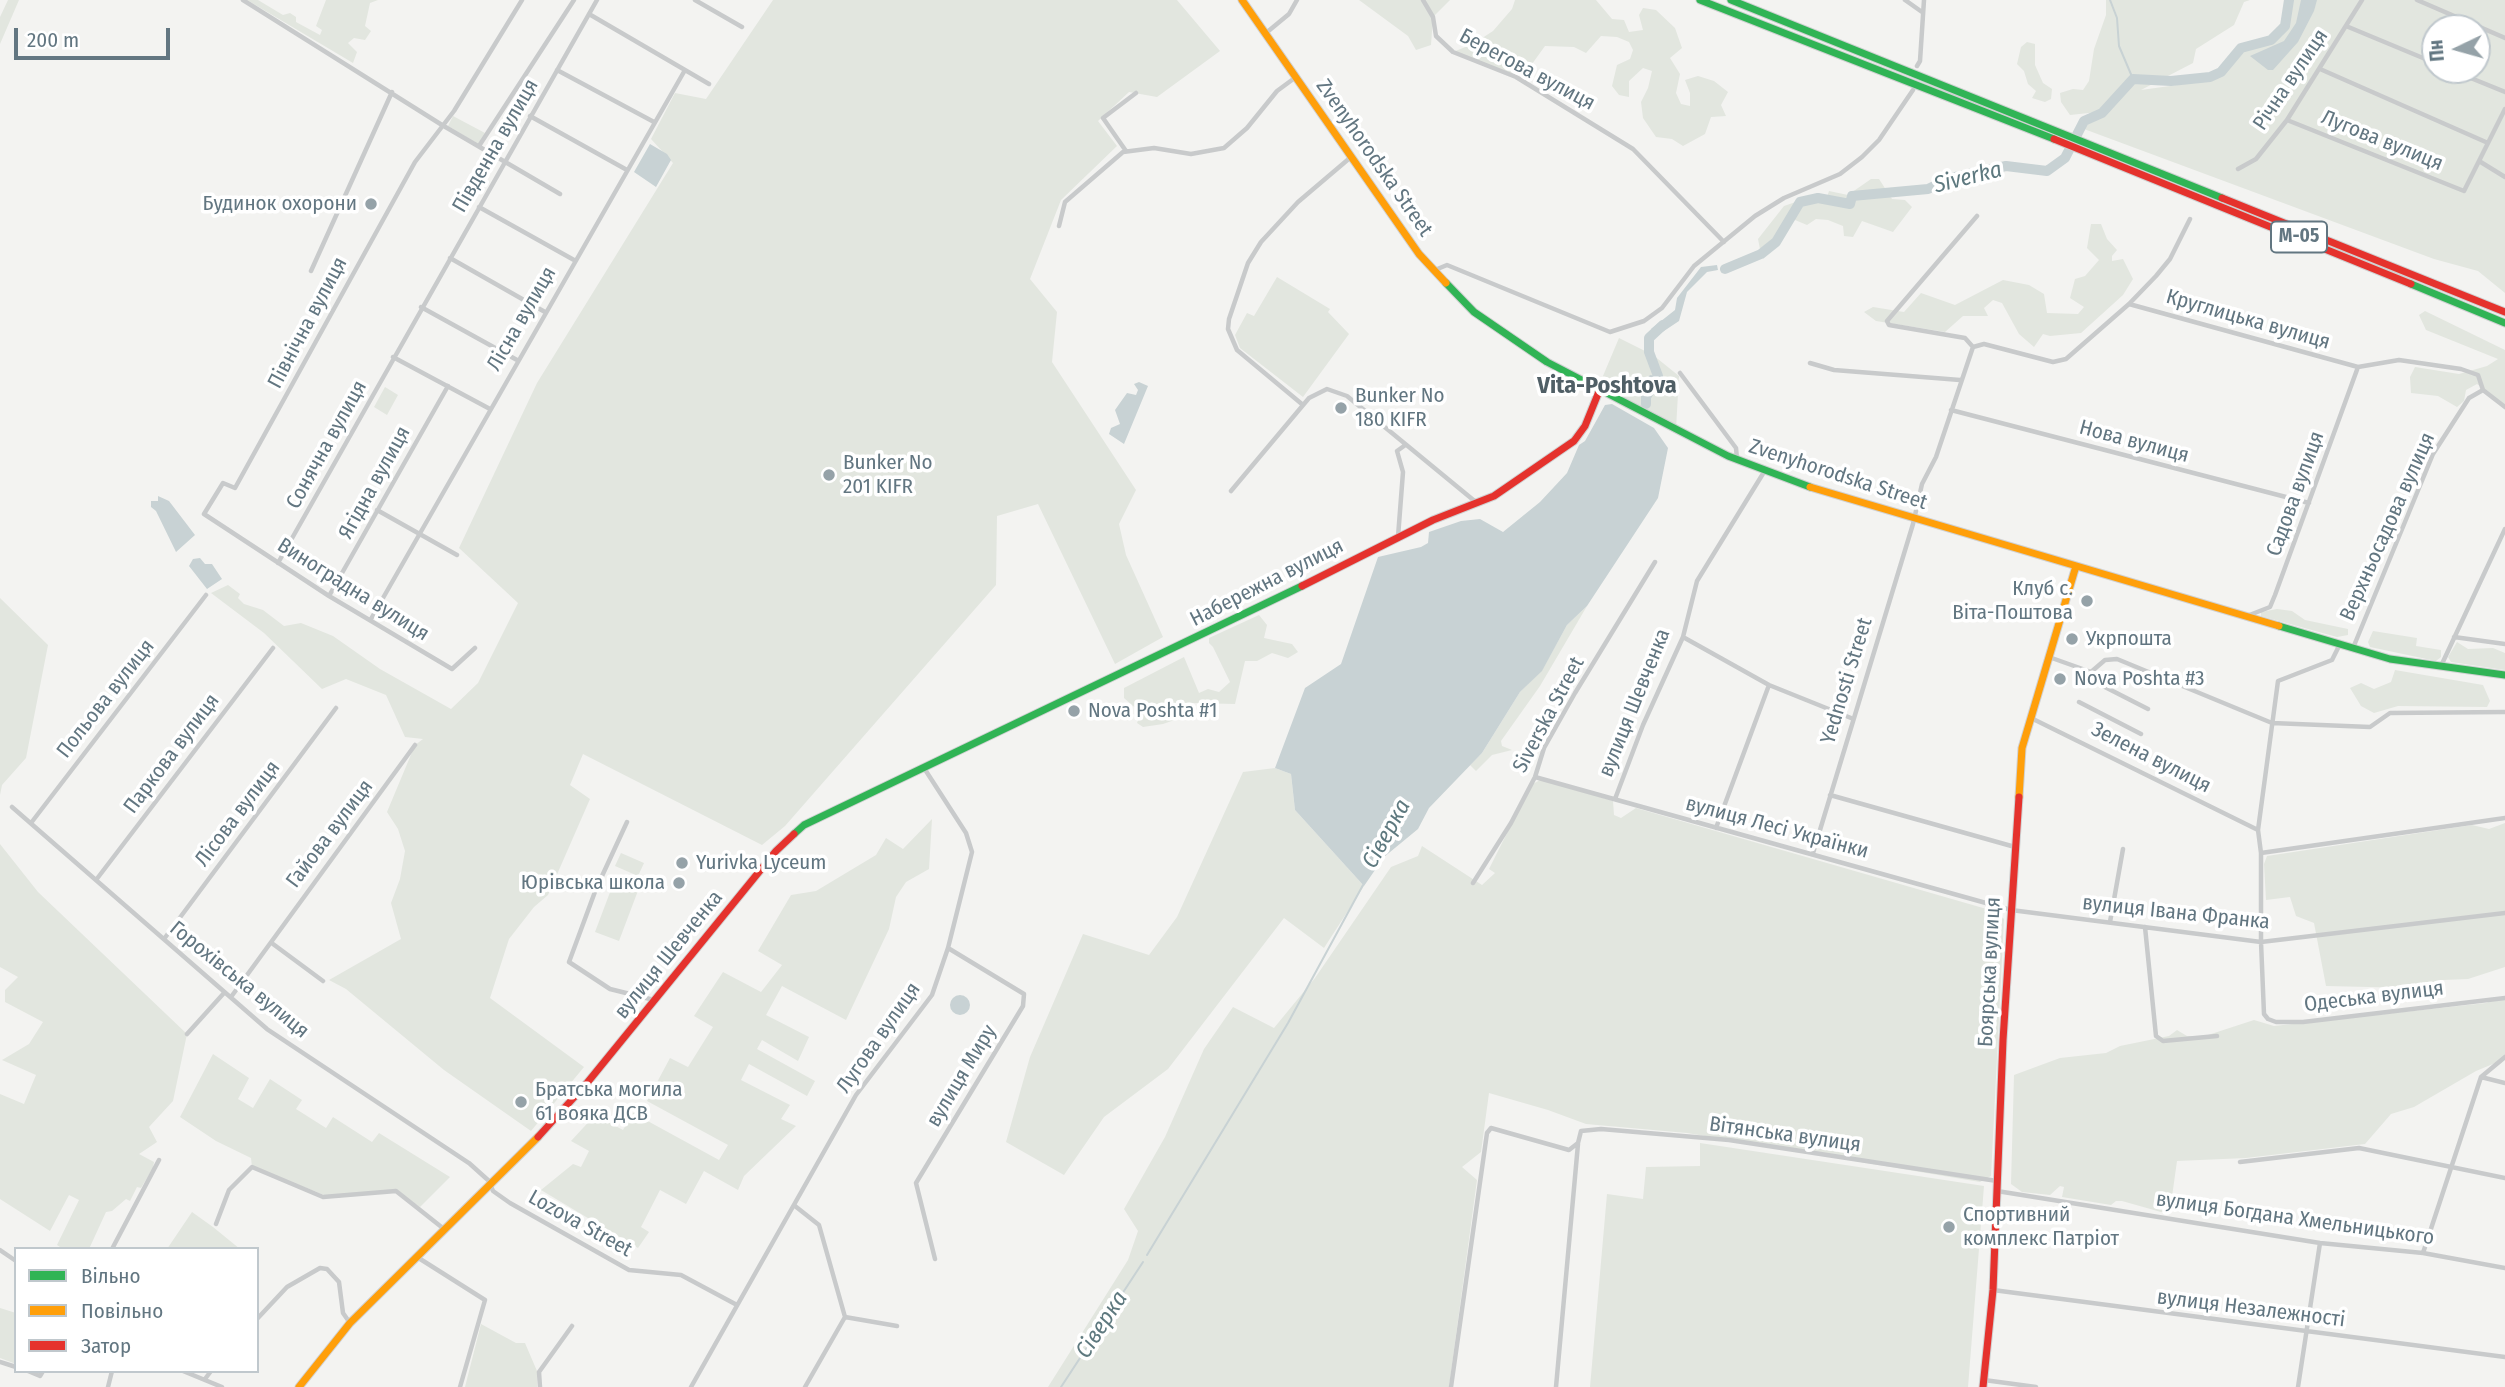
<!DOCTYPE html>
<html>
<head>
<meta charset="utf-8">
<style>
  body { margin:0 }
  #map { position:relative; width:2505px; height:1387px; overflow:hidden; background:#f3f3f1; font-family:"Fira Sans Condensed",sans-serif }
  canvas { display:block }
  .legend { position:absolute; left:14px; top:1247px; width:245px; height:126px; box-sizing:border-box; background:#fff; border:2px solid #c0c8cd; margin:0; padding:9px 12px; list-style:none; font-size:21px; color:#627681 }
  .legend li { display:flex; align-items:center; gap:14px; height:35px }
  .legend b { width:35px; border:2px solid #c0c8cd }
  .north { position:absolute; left:2421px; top:14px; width:70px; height:70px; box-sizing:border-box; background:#fff; border:2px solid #c0c8cd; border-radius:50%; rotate:265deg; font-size:19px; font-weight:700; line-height:28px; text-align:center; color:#627681 }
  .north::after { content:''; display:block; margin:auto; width:24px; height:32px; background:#95a2a8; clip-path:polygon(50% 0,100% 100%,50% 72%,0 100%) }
  .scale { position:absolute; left:14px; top:28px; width:156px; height:32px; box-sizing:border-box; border:4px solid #627681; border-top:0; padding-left:9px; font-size:21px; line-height:24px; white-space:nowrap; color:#627681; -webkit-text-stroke:5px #fff; paint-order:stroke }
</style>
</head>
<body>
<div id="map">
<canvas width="2505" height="1387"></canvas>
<ul class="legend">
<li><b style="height:9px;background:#30b455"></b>Вільно</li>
<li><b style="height:9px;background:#ff9f0a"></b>Повільно</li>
<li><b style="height:9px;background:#e5322d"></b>Затор</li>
</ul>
<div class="north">Пн</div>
<div class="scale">200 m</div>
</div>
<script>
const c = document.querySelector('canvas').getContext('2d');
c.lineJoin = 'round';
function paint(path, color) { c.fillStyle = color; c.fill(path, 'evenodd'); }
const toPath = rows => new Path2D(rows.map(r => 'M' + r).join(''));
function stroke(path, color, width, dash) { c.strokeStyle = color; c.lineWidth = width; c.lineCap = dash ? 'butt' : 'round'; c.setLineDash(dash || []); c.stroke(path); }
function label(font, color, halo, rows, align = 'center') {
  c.font = font + ' "Fira Sans Condensed",sans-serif'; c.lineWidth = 7; c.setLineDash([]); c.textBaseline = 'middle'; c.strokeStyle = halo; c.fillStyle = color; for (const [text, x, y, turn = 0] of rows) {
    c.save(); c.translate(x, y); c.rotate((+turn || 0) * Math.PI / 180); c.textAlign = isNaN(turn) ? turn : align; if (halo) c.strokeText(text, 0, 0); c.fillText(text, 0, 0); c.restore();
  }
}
paint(toPath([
  [8,0,19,0,0,44,0,17],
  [247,0,258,0,283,15,290,13,296,17,296,22,320,35,322,30,316,26,326,0,378,0,370,3,365,26,371,31,365,40,354,38,348,43,357,52,353,63],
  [773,0,1177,0,1220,51,1157,97,1129,92,1098,121,1117,146,1061,200,1030,279,1057,312,1052,362,1136,490,1119,524,1126,555,1163,637,1115,664,1038,504,997,516,996,585,785,826,762,845,583,754,570,785,590,799,548,895,534,907,509,939,490,998,584,1067,531,1131,444,1070,346,989,329,980,401,939,391,903,400,879,405,851,398,829,387,812,415,745,423,739,405,737,386,695,346,679,322,689,264,633,211,593,228,585,240,594,238,598,244,604,263,610,284,626,301,623,333,636,380,669,451,709,478,683,518,603,459,548,537,383,673,163,651,139,675,93,706,99],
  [1359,0,1450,0,1433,17,1431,45,1416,50,1408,36],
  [1515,0,1596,0,1612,19,1624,20,1629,32,1643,30,1639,15,1643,8,1656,10,1675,28,1682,48,1670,58,1680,74,1676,93,1681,104,1690,106,1690,93,1685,80,1698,76,1714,81,1728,92,1721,105,1726,116,1711,117,1705,134,1683,146,1672,139,1656,137,1643,118,1641,102,1648,88,1652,71,1643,68,1629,81,1629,97,1619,95,1612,86,1617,65,1630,59,1633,50,1629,42,1617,37,1601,36,1586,53,1574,47,1545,46,1532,64,1516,77,1453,52,1473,44,1493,31,1512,9],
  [2106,0,2250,0,2244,2,2234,25,2196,49,2193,63,2141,90,2206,81,2222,75,2243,52,2274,42,2288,29,2292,0,2505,0,2505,293,2478,271,2434,259,2084,129,2084,121,2098,112,2070,115,2061,102,2060,93,2073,89,2083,90,2089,81,2094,49,2106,15],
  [2435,28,2477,28,2477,70,2435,70],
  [2027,42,2035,44,2035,65,2043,83,2052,89,2051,99,2045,102,2032,98,2036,91,2028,84,2024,71,2017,64,2021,47],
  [453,116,485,133,478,144,448,126],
  [1871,179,1879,179,1892,199,1905,200,1912,207,1893,232,1862,221,1853,237,1844,236,1843,226,1828,220,1816,219,1807,225,1795,220,1784,223,1775,237,1760,249,1758,239,1784,206,1813,196,1827,197,1829,191,1848,195],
  [2091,224,2101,224,2107,239,2117,250,2112,256,2112,261,2123,259,2133,279,2123,295,2081,333,2050,336,2043,334,2034,347,2019,334,2002,303,1993,300,1984,308,1988,316,1963,316,1945,332,1876,321,1864,312,1873,307,1904,312,1921,293,1955,305,2003,280,2029,285,2044,294,2047,313,2078,314,2084,307,2070,298,2075,279,2085,276,2099,260,2087,248],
  [1277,277,1330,309,1328,312,1349,334,1303,397,1240,348,1235,335,1247,313,1254,316],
  [2425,311,2505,350,2505,405,2477,384,2466,390,2464,401,2457,407,2438,396,2411,393,2410,377,2415,367,2459,374,2487,366,2498,359,2426,330,2419,315],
  [1619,338,1653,355,1679,376,1676,429,1600,383],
  [385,387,398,395,387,415,374,407],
  [0,598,48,645,26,758,2,785,0,795],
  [1587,606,1540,686,1501,741,1502,746,1512,750,1492,755,1476,771,1470,765,1482,753,1520,692,1542,670,1567,625],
  [2277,609,2292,611,2305,620,2348,629,2348,635,2337,637,2261,616,2261,612],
  [1259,615,1267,625,1264,638,1292,644,1298,652,1288,658,1272,653,1257,661,1245,661,1235,704,1193,703,1186,716,1163,724,1143,727,1137,723,1141,713,1124,698,1124,688,1184,657,1199,693,1208,689,1219,692,1230,682,1213,647,1209,643,1209,638],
  [2373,631,2417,638,2416,646,2441,650,2441,657,2436,661,2370,647,2368,642],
  [2457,642,2468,649,2493,648,2505,653,2505,670,2451,662,2448,657],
  [2395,670,2483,685,2490,701,2487,707,2398,706,2374,713,2361,706,2350,688,2361,683,2374,689,2391,682],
  [1275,768,1291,774,1295,810,1364,886,1324,948,1284,918,1168,1069,1104,1117,1064,1175,1006,1142,1030,1057,1083,934,1149,955,1177,917,1243,772],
  [1542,779,1613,801,1614,815,1621,818,1636,808,1997,912,2004,919,1991,1176,1980,1182,1687,1133,1586,1124,1548,1110,1489,1093,1481,1152,1462,1167,1477,1180,1449,1387,1048,1387,1128,1260,1138,1231,1124,1209,1165,1137,1204,1049,1233,1007,1274,1028,1315,978,1391,867,1418,856,1422,846,1482,885,1495,873,1489,869,1531,785],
  [932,819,929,869,906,882,896,897,889,929,846,1020,782,986,766,1015,809,1037,798,1061,762,1040,757,1049,815,1081,807,1096,749,1064,741,1080,790,1105,781,1119,796,1126,744,1176,738,1190,704,1171,686,1204,660,1190,641,1227,649,1232,638,1248,541,1190,573,1164,581,1167,589,1151,571,1141,595,1115,623,1130,633,1113,719,1160,728,1145,647,1101,670,1058,688,1067,713,1027,694,1016,723,972,761,992,782,965,758,951,791,895,816,891,876,855,886,838,903,849],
  [2505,823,2505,967,2468,979,2443,980,2412,988,2326,986,2314,923,2296,916,2290,897,2266,900,2264,864,2267,856,2472,825,2489,829],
  [0,844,38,892,187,1034,173,1101,149,1127,157,1142,139,1154,154,1162,153,1168,141,1188,137,1187,130,1201,126,1199,112,1211,106,1212,89,1249,63,1249,57,1245,79,1200,69,1195,50,1231,0,1199,0,1094,24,1104,36,1075,2,1060,29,1044,43,1022,5,1002,5,990,18,977,0,967],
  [621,853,644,863,638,876,615,866],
  [615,879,639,888,619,941,595,932],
  [2505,996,2505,1059,2476,1071,2414,1107,2391,1114,2365,1144,2246,1158,2177,1161,2170,1211,2161,1212,2122,1201,2116,1201,2111,1205,2062,1197,2064,1187,2060,1186,2050,1195,2022,1192,2011,1184,2014,1075,2060,1058,2106,1053,2120,1046,2169,1036,2177,1030,2187,1036,2205,1036,2254,1020,2274,1026,2486,1003],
  [213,1054,249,1078,238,1099,253,1108,270,1079,302,1100,296,1109,326,1128,333,1117,372,1142,379,1133,450,1177,420,1207,396,1191,332,1198,252,1167,251,1158,216,1141,180,1117],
  [1700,1143,1984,1186,1968,1387,1590,1387,1607,1194,1643,1199,1646,1167,1700,1166],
  [192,1212,213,1227,240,1249,167,1249],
  [0,1308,16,1313,16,1364,0,1358],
  [481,1324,516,1343,525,1343,537,1371,537,1387,465,1387]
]), '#e2e6df');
paint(toPath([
  [2301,0,2317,0,2314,11,2298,42,2273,70,2268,70,2250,56,2284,41,2296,23],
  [650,144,667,154,671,160,656,187,634,172],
  [1717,265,1718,270,1707,272,1687,292,1679,321,1661,333,1653,332,1651,329,1675,310,1677,298,1701,267],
  [1650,375,1658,376,1658,391,1650,397,1642,397,1640,388],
  [1139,382,1148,386,1124,444,1109,434,1111,428,1120,424,1115,410,1127,393,1136,395,1138,390,1134,384],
  [1612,404,1654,428,1668,448,1658,498,1587,606,1567,625,1542,671,1520,692,1482,753,1429,808,1418,829,1384,857,1364,886,1295,810,1291,774,1275,768,1305,688,1341,664,1378,557,1421,547,1428,543,1429,532,1461,521,1480,519,1503,532,1540,502,1567,473,1579,445,1585,441,1605,405],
  [158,496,169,501,195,535,176,552,156,511,151,507,151,501,158,501],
  [200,558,205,564,212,564,222,579,207,589,189,566,193,559],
  '950 1005a10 10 0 1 1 20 0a10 10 0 1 1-20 0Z'
]), '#c8d2d4');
stroke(toPath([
  [2110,0,2117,18,2119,46,2133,79],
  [1147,1255,1288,1023,1363,885],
  [1061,1387,1143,1262]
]), '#c8d2d4', 2);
stroke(toPath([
  [1725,269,1761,254,1776,242,1800,202,1818,198,1850,204,1852,196,1928,189,1951,178,2006,166,2047,171,2065,158,2084,121,2102,113,2133,79,2171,81,2210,77,2221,72,2241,48,2271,40,2285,26,2289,0],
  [1646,404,1646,397,1658,376,1649,352,1649,338,1663,325]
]), '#c8d2d4', 10);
const fast = toPath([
  [1700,0,2054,139],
  [1731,0,2222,198],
  [1446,283,1474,312,1547,362,1728,456,1810,487],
  [2411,284,2505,323],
  [2279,626,2390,659,2505,675],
  [794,834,804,825,1302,586]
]);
const slow = toPath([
  [1242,0,1419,254,1446,283],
  [1810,487,2279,626],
  [2019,797,2022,748,2076,566],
  [299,1387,350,1323,538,1137]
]);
const jam = toPath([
  [2054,139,2411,284],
  [2222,198,2505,312],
  [1302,586,1433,520,1494,496,1574,441,1585,426,1600,389],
  [538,1137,587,1083,776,851,794,834],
  [1983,1387,1993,1290,2003,1040,2019,797]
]);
stroke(fast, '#d0d1d2', 9);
stroke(slow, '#d0d1d2', 9);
stroke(jam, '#d0d1d2', 9);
stroke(toPath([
  [243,0,442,125,560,194],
  [695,0,742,27],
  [1423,0,1433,17,1436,36,1453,52,1516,77,1633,149,1724,242],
  [1905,0,1922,12],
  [2417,0,2505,38],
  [589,14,709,84],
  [2346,26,2435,63],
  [1266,33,1289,14,1297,0],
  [1917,66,1920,61,1924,0],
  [2320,69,2488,143],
  [557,70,654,122],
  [2451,70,2505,92],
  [530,116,627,170],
  [2287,120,2464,191,2505,109],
  [479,146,574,0],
  [1126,151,1103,118,1136,93],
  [2479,161,2505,177],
  [2238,169,2256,159,2287,120,2362,0],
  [479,207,574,260],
  [1059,226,1065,202,1123,152,1154,148,1191,154,1224,148,1247,128,1277,91,1296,77],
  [450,258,545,312],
  [1435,270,1447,265,1610,332,1644,321,1662,308,1694,266,1755,216,1784,198,1840,174,1862,157,1879,140,1913,90],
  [311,271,392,92],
  [2129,304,2358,367,2399,360,2461,369,2478,375,2483,390,2505,407],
  [421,307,517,360],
  [1973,347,1965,338,1889,325,1887,321,1977,216],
  [393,357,490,409],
  [1810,363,1834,370,1960,380],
  [1680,373,1736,448,1737,459],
  [1303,405,1237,350,1228,329,1229,319,1248,263,1261,242,1298,202,1351,157],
  [1951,410,2309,503],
  [1231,491,1309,398,1327,389,1347,396,1477,503],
  [377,510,457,555],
  [1398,537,1403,472,1397,451,1404,446],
  [278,563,597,0],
  [329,596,448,386],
  [2247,616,2270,607,2275,595,2358,367],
  [371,619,685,70],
  [1683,637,1769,685,1851,718],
  [2454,637,2505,644],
  [475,648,452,669,329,596,204,514,223,483,235,488,415,162,454,111,522,0],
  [2353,648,2433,454,2469,398,2483,390],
  [2049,657,2091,672,2105,660,2117,659,2272,723,2370,727,2390,713,2505,712],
  [2441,666,2505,529],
  [2091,672,2101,685,2148,709],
  [2079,702,2141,734],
  [2031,718,2258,830,2261,853,2505,818],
  [1535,777,2011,910,2261,942,2505,913],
  [1830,795,2015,847],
  [1615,799,1643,725,1683,637,1697,581,1764,472],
  [12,807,267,1029,469,1163,489,1181,493,1191,510,1203,629,1270,681,1275,737,1305],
  [627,822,596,889,569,962,610,989,654,1000],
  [31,823,206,595],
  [1716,828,1769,685],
  [2258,830,2278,681,2332,660,2340,644],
  [1813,853,1913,524,1922,484,1936,457,1973,347,1984,344,2053,362,2066,359,2129,304,2156,276,2170,259,2190,219],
  [2261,853,2261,942,2264,1014,2268,1019,2276,1022,2303,1022,2505,998],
  [96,880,273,648],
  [1473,883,1511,823,1535,777,1544,748,1575,693,1655,562],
  [2110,922,2123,849],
  [2145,927,2156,1036,2163,1041,2217,1036],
  [164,939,336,708],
  [273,944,323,981],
  [231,997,415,745],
  [187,1034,224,993],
  [2481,1077,2505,1083],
  [2240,1162,2359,1148,2505,1178],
  [1997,1191,2320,1243,2423,1253,2505,1268],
  [795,1206,819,1225,845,1317,805,1387],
  [216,1224,229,1190,252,1167,323,1197,396,1191,444,1229],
  [112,1249,159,1160],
  [0,1250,16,1261],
  [2423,1253,2481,1077,2505,1057],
  [417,1257,485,1300,460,1387],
  [935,1259,916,1183,1023,1006,1024,994,948,948],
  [1993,1290,2505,1357],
  [845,1317,897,1326],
  [257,1319,287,1287,320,1268,327,1269,339,1282,343,1313,350,1323],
  [0,1362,16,1367],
  [28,1371,40,1376,43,1371],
  [183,1371,222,1387],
  [205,1379,211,1371],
  [1984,1380,2036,1387],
  [108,1387,112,1371],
  [540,1387,539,1372,572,1326],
  [691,1387,856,1095,932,995,948,948,972,852,966,833,924,768],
  [1451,1387,1487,1133,1491,1128,1569,1150,1578,1143,1581,1131,1601,1129,1729,1140,1997,1181],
  [1556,1387,1578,1144],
  [2298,1387,2320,1243]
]), '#c8cacb', 4.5);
stroke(fast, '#30b455', 7);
stroke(slow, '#ff9f0a', 7);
stroke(jam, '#e5322d', 7);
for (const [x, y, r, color] of [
  [371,204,7,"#95a2a8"],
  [1341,408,7,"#95a2a8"],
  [829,475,7,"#95a2a8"],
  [2087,601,7,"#95a2a8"],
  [2072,639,7,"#95a2a8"],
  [2060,679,7,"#95a2a8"],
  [1074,711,7,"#95a2a8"],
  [682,863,7,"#95a2a8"],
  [679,883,7,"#95a2a8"],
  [521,1102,7,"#95a2a8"],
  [1949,1227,7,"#95a2a8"]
]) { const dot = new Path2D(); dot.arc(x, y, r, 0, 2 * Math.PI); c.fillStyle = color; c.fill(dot); stroke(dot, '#fff', 2.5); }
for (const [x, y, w] of [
  [2299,237,56]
]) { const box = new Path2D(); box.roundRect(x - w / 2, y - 15.5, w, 31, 5); c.fillStyle = '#fff'; c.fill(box); stroke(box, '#627681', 2); }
label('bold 19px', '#627681', null, [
  ["М-05",2299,237]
]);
label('21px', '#627681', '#fff', [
  ["Берегова вулиця",1527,70,28],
  ["Річна вулиця",2291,80,-56],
  ["Лугова вулиця",2382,141,22],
  ["Південна вулиця",496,146,-60],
  ["Zvenyhorodska Street",1374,158,55],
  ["Лісна вулиця",522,319,-60],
  ["Круглицька вулиця",2248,320,16],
  ["Північна вулиця",308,323,-62],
  ["Нова вулиця",2134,442,15],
  ["Сонячна вулиця",327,445,-61],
  ["Zvenyhorodska Street",1838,475,18],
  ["Ягідна вулиця",375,483,-61],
  ["Садова вулиця",2296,494,-70],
  ["Верхньосадова вулиця",2388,527,-66],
  ["Набережна вулиця",1267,583,-27],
  ["Виноградна вулиця",353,590,32],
  ["Yednosti Street",1847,681,-73],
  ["Польова вулиця",106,699,-52],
  ["вулиця Шевченка",1635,703,-68],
  ["Siverska Street",1549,715,-62],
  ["Паркова вулиця",172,754,-53],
  ["Зелена вулиця",2151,758,27],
  ["Лісова вулиця",238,814,-53],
  ["вулиця Лесі Українки",1777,828,15],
  ["Гайова вулиця",330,834,-53],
  ["вулиця Івана Франка",2176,913,6],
  ["вулиця Шевченка",669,955,-51],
  ["Боярська вулиця",1990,972,-87],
  ["Горохівська вулиця",239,980,39],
  ["Одеська вулиця",2374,997,-7],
  ["Лугова вулиця",879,1038,-55],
  ["вулиця Миру",962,1076,-59],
  ["Вітянська вулиця",1785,1135,8],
  ["вулиця Богдана Хмельницького",2295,1219,8],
  ["Lozova Street",580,1224,29],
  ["вулиця Незалежності",2251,1309,7]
]);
label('21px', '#627681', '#fff', [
  ["Будинок охорони",357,204,"right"],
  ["Bunker No",1355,396],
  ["180 KIFR",1355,420],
  ["Bunker No",843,463],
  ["201 KIFR",843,487],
  ["Клуб с.",2073,589,"right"],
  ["Віта-Поштова",2073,613,"right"],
  ["Укрпошта",2086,639],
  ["Nova Poshta #3",2074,679],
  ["Nova Poshta #1",1088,711],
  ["Yurivka Lyceum",696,863],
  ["Юрівська школа",665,883,"right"],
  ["Братська могила",535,1090],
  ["61 вояка ДСВ",535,1114],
  ["Спортивний",1963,1215],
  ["комплекс Патріот",1963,1239]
], 'left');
label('italic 23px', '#5e797f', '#fff', [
  ["Siverka",1968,178,-14],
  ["Сіверка",1387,834,-61],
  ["Сіверка",1102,1325,-57]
]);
label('bold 24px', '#505f66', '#fff', [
  ["Vita-Poshtova",1607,386]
]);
</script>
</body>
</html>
